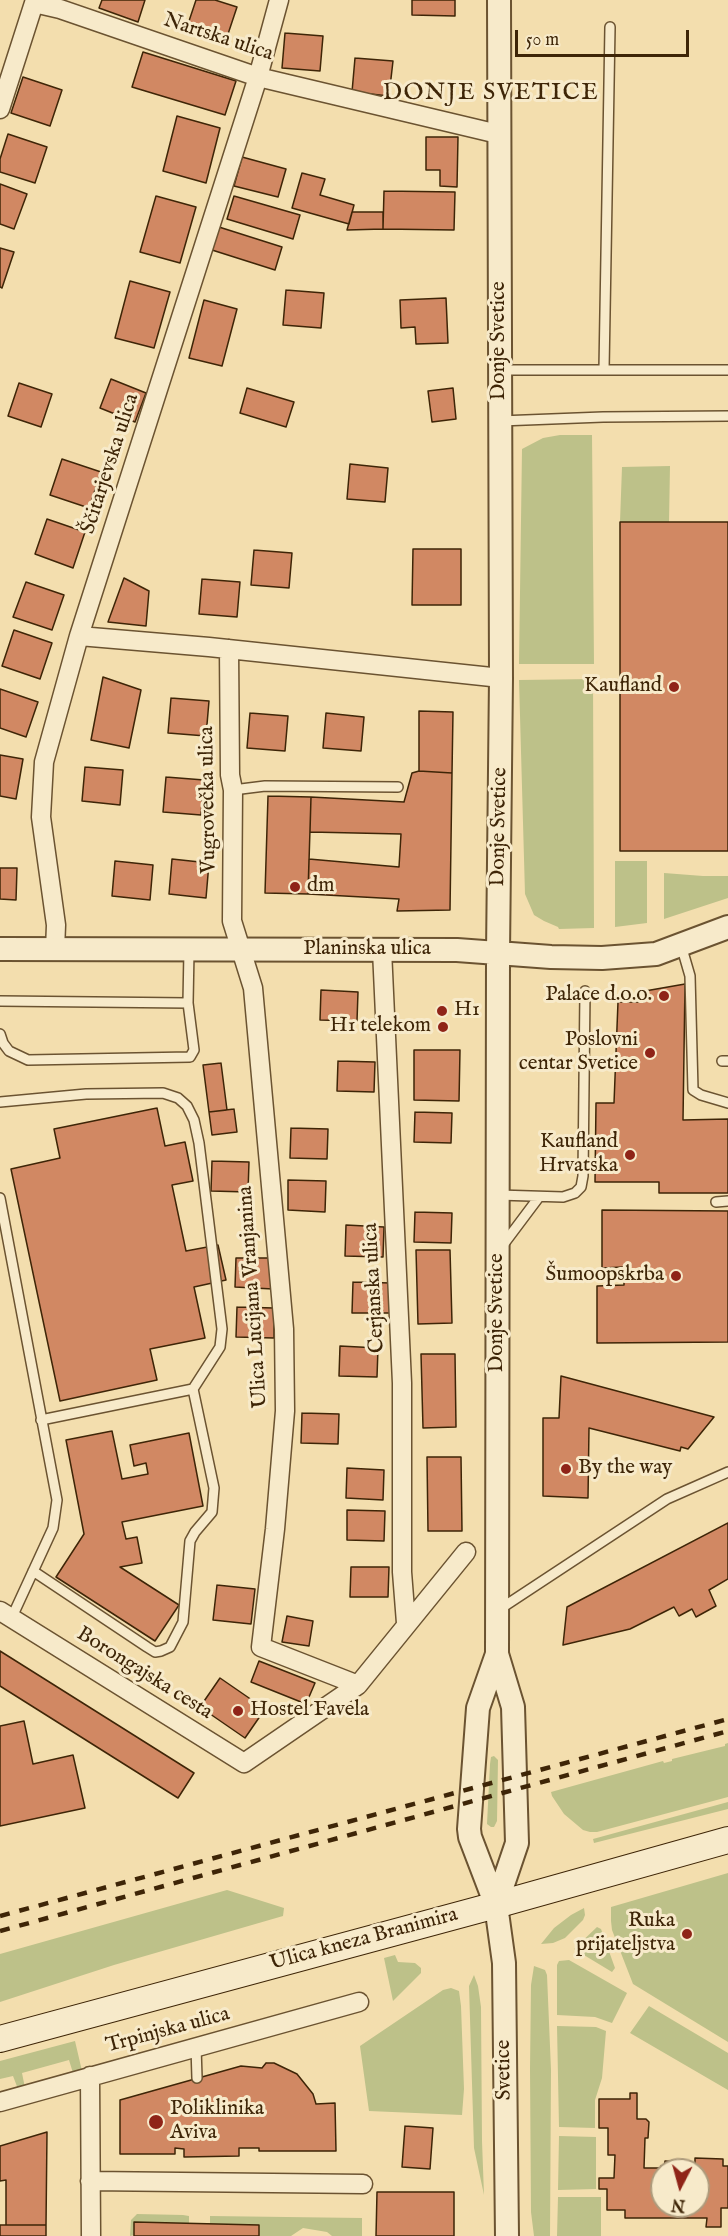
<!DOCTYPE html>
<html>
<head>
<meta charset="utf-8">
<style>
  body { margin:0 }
  #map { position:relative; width:728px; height:2236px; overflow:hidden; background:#f3deae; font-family:"IM FELL English",serif }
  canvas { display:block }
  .north { position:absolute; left:650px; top:2158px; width:60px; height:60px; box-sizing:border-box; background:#f7eaca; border:2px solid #ad9b7c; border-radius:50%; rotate:186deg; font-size:16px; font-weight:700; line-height:24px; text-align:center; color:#3e2507 }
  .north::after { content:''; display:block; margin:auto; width:21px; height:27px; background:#8f2418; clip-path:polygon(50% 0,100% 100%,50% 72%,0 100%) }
  .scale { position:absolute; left:515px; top:30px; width:174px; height:27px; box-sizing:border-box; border:3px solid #3e2507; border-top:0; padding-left:8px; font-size:18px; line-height:21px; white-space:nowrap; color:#3e2507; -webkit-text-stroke:4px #f7eaca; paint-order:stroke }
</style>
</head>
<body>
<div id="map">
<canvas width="728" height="2236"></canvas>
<div class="north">N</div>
<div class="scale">50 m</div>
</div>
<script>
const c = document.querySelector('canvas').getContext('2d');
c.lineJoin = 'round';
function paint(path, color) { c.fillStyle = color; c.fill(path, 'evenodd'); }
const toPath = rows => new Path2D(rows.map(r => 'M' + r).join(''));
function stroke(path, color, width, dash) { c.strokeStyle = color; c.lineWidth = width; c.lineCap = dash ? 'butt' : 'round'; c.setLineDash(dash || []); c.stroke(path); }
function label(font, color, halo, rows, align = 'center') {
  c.font = font + ' "IM FELL English",serif'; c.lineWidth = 6; c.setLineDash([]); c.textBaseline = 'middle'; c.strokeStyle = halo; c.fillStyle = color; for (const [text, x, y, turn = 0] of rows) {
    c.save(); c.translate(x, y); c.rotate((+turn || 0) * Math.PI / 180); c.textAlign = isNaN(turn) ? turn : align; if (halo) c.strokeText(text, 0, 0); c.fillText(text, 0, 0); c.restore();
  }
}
paint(toPath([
  [560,435,592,435,594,664,519,664,522,449,543,438],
  [670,466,669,522,620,522,622,467],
  [593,679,594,928,559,929,558,927,544,921,534,915,525,894,519,680],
  [615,861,647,861,647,923,615,927],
  [664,873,703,876,728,876,728,898,664,919],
  [728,1743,728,1797,597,1832,590,1832,583,1830,564,1814,552,1796,551,1792,663,1761,664,1763,672,1761,672,1759,725,1746,725,1744],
  [494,1756,498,1760,497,1821,494,1827,491,1827,487,1824,490,1764,491,1757],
  [728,1802,728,1809,594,1843,593,1839],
  [728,1873,728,2042,633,1984,612,1930,611,1921,611,1907],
  [227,1890,284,1908,283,1916,114,1965,0,2002,0,1954],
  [584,1908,585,1915,583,1920,565,1938,553,1943,541,1944,554,1928,571,1915],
  [597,1927,601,1929,615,1968,612,1972,574,1949],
  [395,1955,398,1962,415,1963,421,1968,421,1973,393,2001,384,1958],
  [569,1960,627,1993,612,2023,595,2017,557,2015,557,1965,559,1961],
  [534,1966,545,1970,547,1975,551,2070,550,2236,534,2236,531,2212,530,2069,531,1985],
  [474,1975,478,1986,481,2007,482,2141,484,2195,474,2148,469,1986],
  [451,1988,459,1991,461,2006,464,2089,462,2115,369,2111,360,2046,443,1990],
  [649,2006,728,2053,728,2090,630,2033],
  [557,2026,596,2027,606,2031,602,2078,595,2100,595,2128,559,2127],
  [75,2041,82,2071,73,2073,69,2060,22,2073,25,2088,18,2089,13,2076,0,2079,0,2061],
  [559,2136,596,2137,596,2189,558,2190],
  [558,2197,601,2197,601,2236,557,2236],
  [137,2214,183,2215,189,2216,189,2224,130,2236,131,2220],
  [210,2216,362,2218,362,2236,332,2236,327,2232,303,2228,291,2236,259,2236,259,2225,210,2224]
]), '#bdc189');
const building = toPath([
  [102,0,145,0,138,22,99,8,102,0],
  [196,0,215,0,237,7,225,43,186,30,196,0],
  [412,0,455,0,455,16,412,15,412,0],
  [285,33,323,36,320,71,282,68,285,33],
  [143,52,236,81,225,115,132,87,143,52],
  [355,58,393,61,389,96,352,92,355,58],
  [23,77,62,90,50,126,11,113,23,77],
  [177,116,220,128,206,183,163,171,177,116],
  [8,134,47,147,35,183,0,172,0,159,8,134],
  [426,137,458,137,457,187,440,186,440,170,426,170,426,137],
  [242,157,286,169,278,197,234,186,242,157],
  [302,173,325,179,320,195,354,205,349,224,292,208,302,173],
  [0,184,27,194,14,229,0,224,0,184],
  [384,191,455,192,454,230,383,229,384,191],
  [156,196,196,207,180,263,140,252,156,196],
  [234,196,300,215,293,239,227,219,234,196],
  [352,212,383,212,383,229,347,230,352,212],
  [219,227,282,247,275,270,212,250,219,227],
  [0,248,14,252,2,288,0,287,0,248],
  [130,281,170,292,154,348,115,338,130,281],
  [286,290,324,293,321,328,283,325,286,290],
  [446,298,448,343,416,344,415,327,401,328,400,300,446,298],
  [204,300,237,309,222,366,189,358,204,300],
  [111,379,146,393,135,422,100,408,111,379],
  [19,383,52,394,41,427,8,416,19,383],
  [247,388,294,402,286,427,240,413,247,388],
  [453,388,456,419,432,422,428,391,453,388],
  [62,459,101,472,89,508,50,495,62,459],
  [350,464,388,468,385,502,347,499,350,464],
  [47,519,85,532,73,568,35,554,47,519],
  [620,522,728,522,728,851,620,851,620,522],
  [413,549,461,549,461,605,412,605,413,549],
  [254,550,292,553,289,588,251,585,254,550],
  [124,578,149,591,146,626,108,622,124,578],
  [202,579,240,582,237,617,199,614,202,579],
  [26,582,64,595,52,630,13,617,26,582],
  [14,630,52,643,40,679,2,666,14,630],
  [103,677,141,690,129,748,91,740,103,677],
  [0,689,38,702,26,737,0,728,0,689],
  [171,698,209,701,206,736,168,733,171,698],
  [419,711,453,712,452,773,419,771,419,711],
  [250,713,288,716,285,751,247,748,250,713],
  [326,713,364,717,361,751,323,748,326,713],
  [0,755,23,759,16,799,0,796,0,755],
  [85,767,123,770,120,805,82,801,85,767],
  [419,771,452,773,450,910,397,911,399,899,308,894,309,859,399,867,401,834,310,832,311,797,404,802,412,773,419,771],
  [166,777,204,780,201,815,163,812,166,777],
  [268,796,311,797,308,894,265,893,268,796],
  [172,859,209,863,206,898,169,894,172,859],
  [115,861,153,865,150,900,112,896,115,861],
  [0,868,17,868,16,900,0,899,0,868],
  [685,984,683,1120,728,1119,728,1193,659,1193,659,1182,595,1182,596,1103,614,1103,618,1002,644,1002,645,991,685,984],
  [321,990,358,992,357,1021,320,1020,321,990],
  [414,1050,460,1050,459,1101,414,1100,414,1050],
  [338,1061,375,1062,374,1092,337,1091,338,1061],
  [221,1063,227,1110,209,1112,203,1065,221,1063],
  [157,1108,165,1146,185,1142,193,1181,172,1185,186,1251,218,1245,226,1280,194,1287,205,1338,150,1349,157,1380,60,1401,11,1169,60,1158,54,1129,157,1108],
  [234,1109,237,1132,212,1135,209,1112,234,1109],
  [415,1112,452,1113,451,1143,414,1142,415,1112],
  [291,1128,328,1129,327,1159,290,1158,291,1128],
  [212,1161,249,1162,248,1192,211,1191,212,1161],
  [288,1180,326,1181,325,1212,288,1210,288,1180],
  [602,1210,728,1211,728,1342,597,1343,597,1286,624,1285,624,1267,602,1268,602,1210],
  [415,1212,452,1213,451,1243,414,1242,415,1212],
  [346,1225,384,1227,383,1257,345,1256,346,1225],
  [416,1250,450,1250,452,1323,418,1324,416,1250],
  [236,1258,273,1258,273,1289,235,1287,236,1258],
  [353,1282,391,1283,390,1313,352,1313,353,1282],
  [237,1307,274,1308,274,1338,236,1337,237,1307],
  [340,1346,378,1348,377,1377,339,1376,340,1346],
  [421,1354,455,1354,456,1427,423,1428,421,1354],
  [561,1376,714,1417,688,1449,681,1447,680,1451,589,1428,588,1498,543,1496,543,1418,559,1418,561,1376],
  [302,1413,339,1414,338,1444,301,1443,302,1413],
  [112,1431,122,1479,148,1474,146,1463,134,1466,130,1445,189,1433,203,1506,122,1522,126,1539,137,1537,142,1563,120,1567,179,1605,155,1641,56,1577,84,1534,66,1440,112,1431],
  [427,1457,461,1457,462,1531,428,1531,427,1457],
  [347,1468,384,1470,383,1500,346,1498,347,1468],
  [347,1510,385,1511,384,1541,347,1540,347,1510],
  [728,1523,728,1579,709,1590,716,1606,696,1617,692,1609,679,1616,674,1607,630,1629,563,1645,567,1607,728,1523],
  [351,1567,389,1567,388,1597,350,1597,351,1567],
  [217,1585,255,1589,251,1624,213,1620,217,1585],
  [287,1616,313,1621,309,1646,282,1642,287,1616],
  [0,1651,194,1773,178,1798,0,1686,0,1651],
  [259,1661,315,1683,306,1704,251,1682,259,1661],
  [220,1678,265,1709,245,1738,200,1707,220,1678],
  [24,1721,33,1764,73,1755,85,1808,0,1826,0,1726,24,1721],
  [266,2063,274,2063,297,2074,313,2094,316,2104,335,2103,336,2151,259,2151,259,2148,239,2148,239,2156,184,2157,184,2149,175,2148,175,2154,120,2154,120,2100,241,2066,262,2068,266,2063],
  [630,2093,637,2093,637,2119,646,2119,649,2122,648,2138,645,2138,644,2168,661,2168,661,2166,664,2167,665,2161,681,2162,681,2166,695,2166,695,2158,723,2159,723,2166,728,2166,728,2208,721,2208,721,2227,706,2227,707,2218,625,2218,625,2210,607,2210,607,2189,599,2189,599,2178,614,2178,615,2155,608,2155,608,2128,599,2128,599,2099,630,2099,630,2093],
  [662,2170,698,2170,698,2206,662,2206,662,2170],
  [405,2126,433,2128,430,2169,402,2167,405,2126],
  [47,2132,46,2225,6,2225,6,2180,0,2181,0,2146,47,2132],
  [377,2192,454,2192,454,2236,376,2236,377,2192],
  [134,2222,259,2225,259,2236,134,2236,134,2222],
  [0,2225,46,2225,46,2236,0,2236,0,2225]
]);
paint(building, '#d18863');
stroke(building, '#3e2507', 1.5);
const service = toPath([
  [604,369,610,27],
  [500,370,728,370],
  [500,421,603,417,728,416],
  [233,790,265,786,398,787],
  [681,945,690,976,693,1090,701,1095,728,1103],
  [0,1001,188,1003,189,951],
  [0,1034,3,1043,9,1051,28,1060,190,1057,194,1050,188,1003],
  [722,1061,728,1061],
  [0,1102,86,1094,163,1093,178,1098,187,1106,194,1120,199,1143,222,1329,220,1347,193,1389],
  [498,1195,563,1197,575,1193,581,1187,583,1176,585,991],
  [0,1198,57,1500,53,1528,12,1617],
  [716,1202,728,1201],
  [503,1245,539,1197],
  [33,1571,147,1647,155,1652,161,1651,170,1647,183,1622,190,1541,195,1532,212,1512,214,1488,193,1389,41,1420],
  [500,1609,667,1499,728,1472],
  [196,2047,197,2078]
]);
const minor = toPath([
  [0,109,34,3,60,9,258,77,498,134],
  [79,636,209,647,501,678],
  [229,649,230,775,233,790,232,921,253,988,284,1329,285,1411,275,1529,261,1647,358,1685],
  [55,950,56,925,41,817,44,762,79,636,258,77,279,0],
  [382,950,402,1383,402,1572,406,1623],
  [0,1611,244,1763,358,1685,466,1552],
  [90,2076,91,2236],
  [0,2102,359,2002],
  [90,2181,363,2184]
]);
const tertiary = toPath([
  [0,949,457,950,551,957,602,958,656,954,728,927],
  [497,1654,478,1708,469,1829,470,1837,496,1905,504,1963,507,2236],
  [496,1905,517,1843,513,1707,497,1654,498,953,501,678,499,0]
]);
const secondary = toPath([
  [0,2039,496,1905,728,1840]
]);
stroke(service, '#6b5331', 12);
stroke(minor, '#6b5331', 21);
stroke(tertiary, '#6b5331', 26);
stroke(secondary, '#3e2507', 28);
stroke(service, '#f7eaca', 9);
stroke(minor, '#f7eaca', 18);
stroke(tertiary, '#f7eaca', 22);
stroke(secondary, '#f7eaca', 26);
stroke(toPath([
  [0,1916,728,1719],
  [0,1931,728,1731]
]), '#3e2507', 4.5, [10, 10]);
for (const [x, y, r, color] of [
  [674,687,6,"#8f2418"],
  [295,887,6,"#8f2418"],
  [664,996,6,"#8f2418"],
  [442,1011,6,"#8f2418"],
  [443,1027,6,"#8f2418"],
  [650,1053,6,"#8f2418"],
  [630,1155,6,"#8f2418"],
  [676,1276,6,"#8f2418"],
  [566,1469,6,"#8f2418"],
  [238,1711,6,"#8f2418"],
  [687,1934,6,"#8f2418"],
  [156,2122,8,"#8f2418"]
]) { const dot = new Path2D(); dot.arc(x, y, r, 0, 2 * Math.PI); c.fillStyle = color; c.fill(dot); stroke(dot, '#f7eaca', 2); }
label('21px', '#3e2507', '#f7eaca', [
  ["Nartska ulica",218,38,18],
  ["Donje Svetice",500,341,-90],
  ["Ščitarjevska ulica",111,464,-72],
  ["Vugrovečka ulica",209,800,-91],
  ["Donje Svetice",500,827,-89],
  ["Planinska ulica",367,950],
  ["Cerjanska ulica",375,1288,-93],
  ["Ulica Lucijana Vranjanina",254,1297,-94],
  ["Donje Svetice",498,1313,-90],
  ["Borongajska cesta",144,1674,32],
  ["Ulica kneza Branimira",364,1940,-15],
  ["Trpinjska ulica",168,2031,-15],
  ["Svetice",505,2070,-91]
]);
label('21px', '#3e2507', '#f7eaca', [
  ["Kaufland",662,687],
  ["dm",307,887,"left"],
  ["Palace d.o.o.",652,996],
  ["H1",454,1011,"left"],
  ["H1 telekom",431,1027],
  ["Poslovni",638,1041],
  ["centar Svetice",638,1065],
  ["Kaufland",618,1143],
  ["Hrvatska",618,1167],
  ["Šumoopskrba",664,1276],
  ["By the way",578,1469,"left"],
  ["Hostel Favela",250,1711,"left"],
  ["Ruka",675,1922],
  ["prijateljstva",675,1946],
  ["Poliklinika",170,2110,"left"],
  ["Aviva",170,2134,"left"]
], 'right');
c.letterSpacing = '1.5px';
label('24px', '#3e2507', '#f7eaca', [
  ["DONJE SVETICE",491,94]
]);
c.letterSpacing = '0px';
</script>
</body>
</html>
